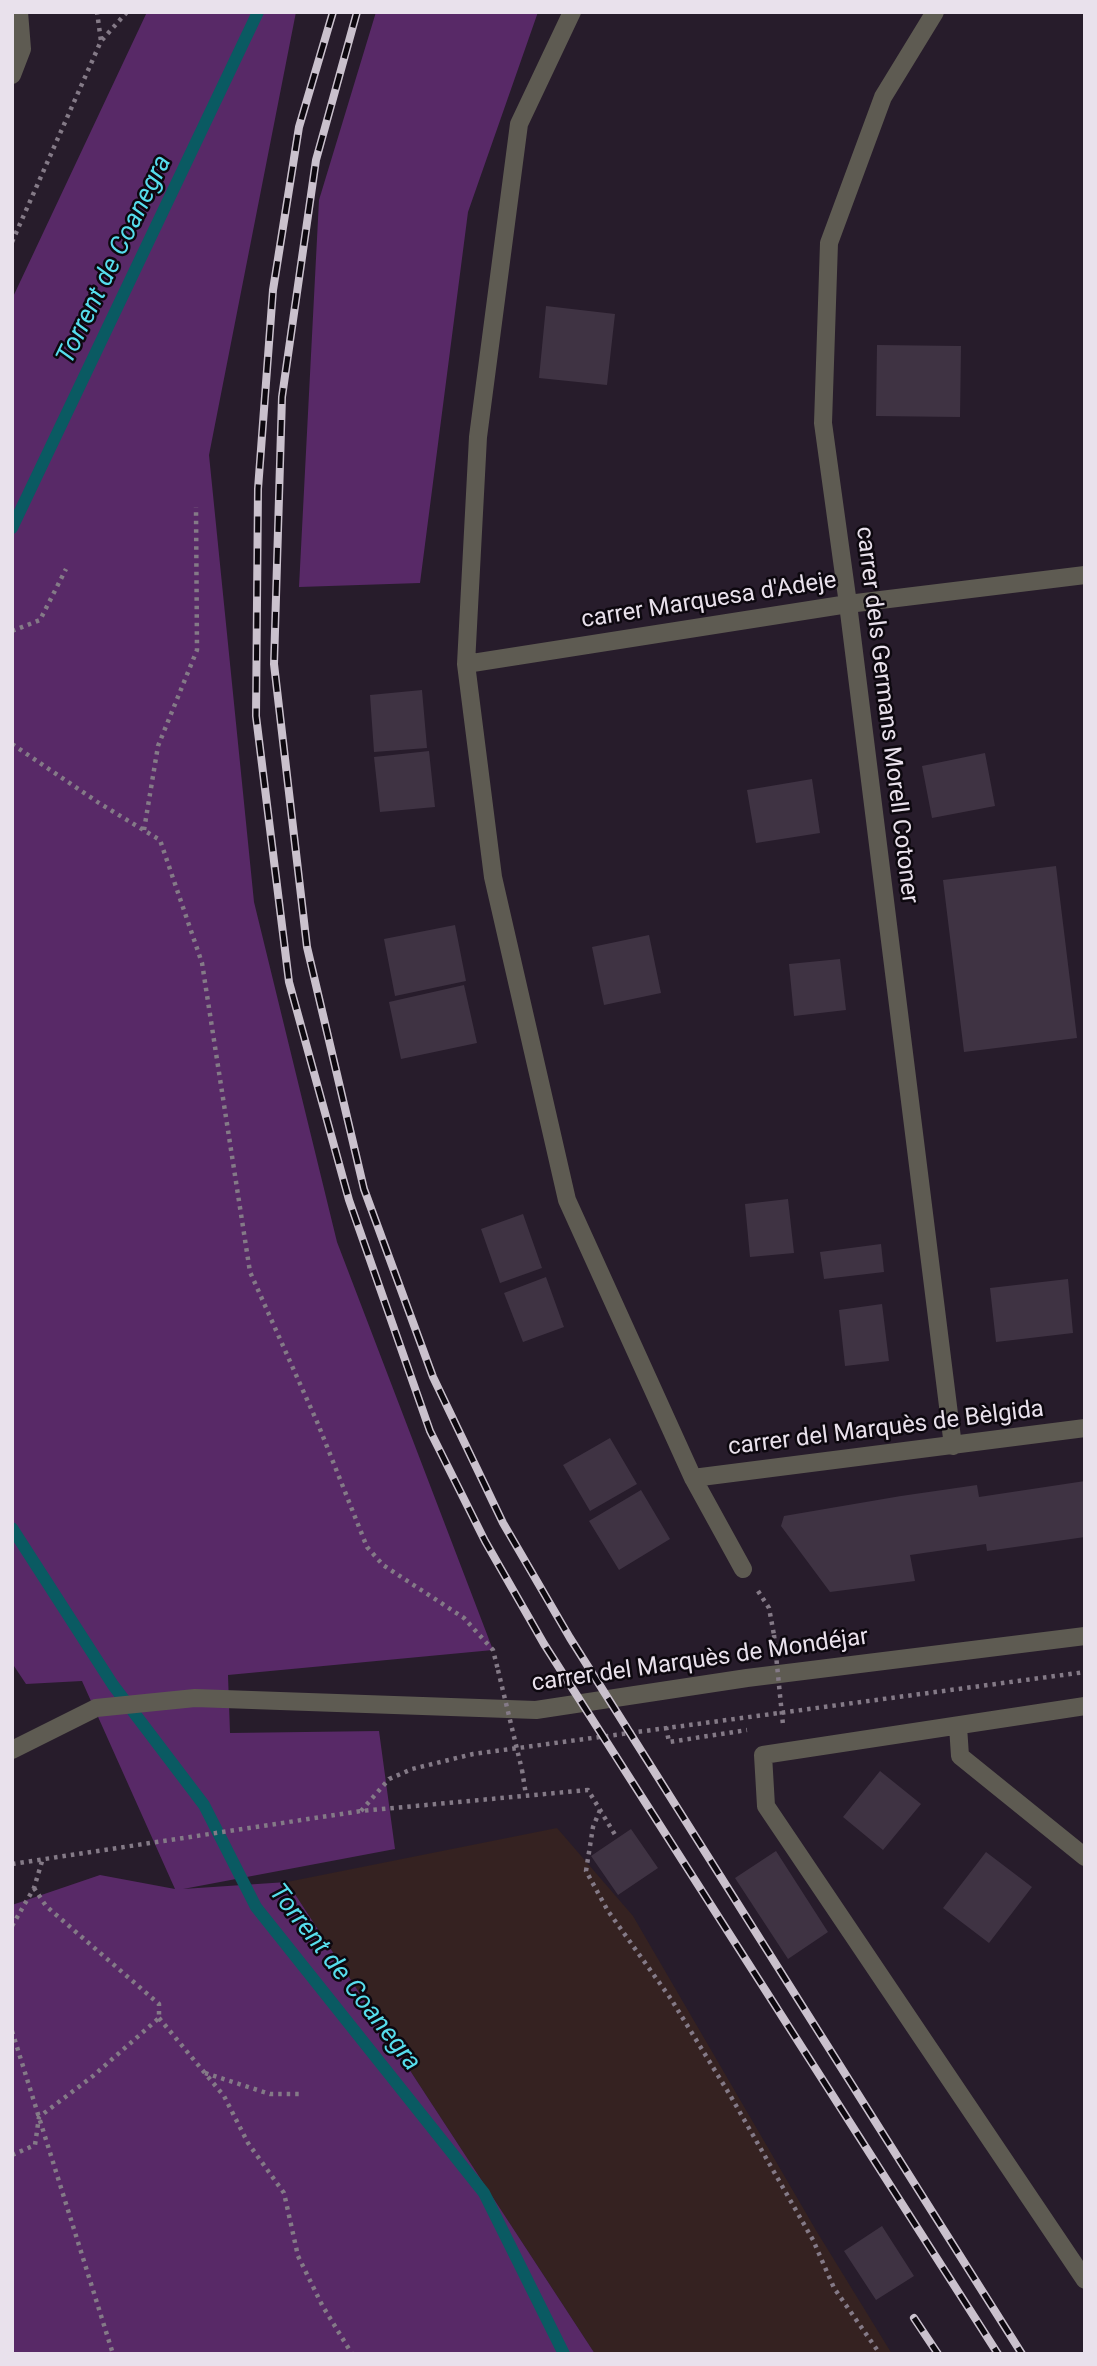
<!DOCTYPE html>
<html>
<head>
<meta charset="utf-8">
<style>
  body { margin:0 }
  #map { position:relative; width:1097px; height:2366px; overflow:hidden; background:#271c2b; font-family:Roboto,sans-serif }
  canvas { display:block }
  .frame { position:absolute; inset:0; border:14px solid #e9e1ec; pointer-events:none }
</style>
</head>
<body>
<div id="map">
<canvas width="1097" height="2366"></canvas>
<div class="frame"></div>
</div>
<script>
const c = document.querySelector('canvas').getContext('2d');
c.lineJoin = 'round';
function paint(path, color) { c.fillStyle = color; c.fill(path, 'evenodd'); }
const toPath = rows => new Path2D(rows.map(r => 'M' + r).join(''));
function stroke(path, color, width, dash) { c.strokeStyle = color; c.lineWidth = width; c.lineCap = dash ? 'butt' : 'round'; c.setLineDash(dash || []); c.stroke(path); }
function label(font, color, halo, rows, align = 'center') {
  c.font = font + ' Roboto,sans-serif'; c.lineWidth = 5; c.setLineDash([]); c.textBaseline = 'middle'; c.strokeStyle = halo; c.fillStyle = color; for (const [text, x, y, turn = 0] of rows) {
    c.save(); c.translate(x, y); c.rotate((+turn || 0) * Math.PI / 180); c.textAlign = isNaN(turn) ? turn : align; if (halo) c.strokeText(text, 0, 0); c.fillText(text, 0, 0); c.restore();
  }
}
paint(toPath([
  [557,1828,633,1916,817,2232,892,2354,595,2354,287,1882]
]), '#352221');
paint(toPath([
  [147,12,296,12,209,455,254,902,337,1242,493,1650,228,1675,230,1733,379,1731,395,1849,183,1889,287,1882,595,2354,12,2354,12,1905,100,1875,175,1889,82,1681,26,1684,12,1663,12,299],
  [376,12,538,12,468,212,420,583,299,587,319,200]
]), '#582967');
stroke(toPath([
  [12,528,258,12],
  [12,1528,113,1685,204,1805,256,1907,484,2193,564,2354]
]), '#0a5a62', 12);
paint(toPath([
  [546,306,615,314,607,385,539,378],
  [877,345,961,346,960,417,876,416],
  [422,690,427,748,374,752,370,695],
  [429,751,435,807,380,812,374,757],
  [985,753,995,806,932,818,922,766],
  [812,779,820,833,756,843,747,790],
  [1056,866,1077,1038,964,1052,943,880],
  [455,925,466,981,395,996,384,939],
  [649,935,661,993,604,1005,592,947],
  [840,959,846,1010,794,1016,789,964],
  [464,985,477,1043,401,1059,389,1002],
  [788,1199,794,1253,750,1257,745,1204],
  [523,1214,542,1268,500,1283,481,1229],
  [881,1244,884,1272,824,1279,820,1252],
  [546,1277,564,1327,523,1342,504,1293],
  [1068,1279,1073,1333,996,1342,990,1288],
  [882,1304,889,1361,845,1366,839,1310],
  [610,1438,637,1484,590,1511,563,1465],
  [1085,1481,1085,1537,987,1551,986,1544,910,1555,915,1581,830,1592,781,1526,784,1516,901,1496,977,1485,979,1497],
  [641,1490,670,1539,619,1570,589,1521],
  [880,1771,921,1804,883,1850,843,1817],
  [631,1829,658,1868,618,1895,591,1856],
  [776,1851,828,1932,788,1959,735,1878],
  [986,1852,1032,1887,989,1943,943,1908],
  [882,2226,914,2276,876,2300,844,2251]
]), '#3f3343');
stroke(toPath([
  [102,40,127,12],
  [12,242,101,41,97,12],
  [12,631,40,620,66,569],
  [12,744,99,803,160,840,202,963,250,1272,318,1424,367,1547,383,1565,464,1618,493,1650,498,1670],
  [144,830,158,746,197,650,196,507],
  [758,1591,769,1608,774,1635],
  [666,1727,669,1742,747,1730],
  [522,1770,526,1795],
  [600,1810,593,1827,586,1871,608,1911,671,1999,730,2095,813,2240,834,2288,880,2354],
  [361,1811,389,1779,412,1769,473,1754,1085,1672],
  [12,1864,361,1811,588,1790,617,1838],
  [12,1926,34,1888,43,1858],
  [159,2018,224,2096,248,2143,284,2193,298,2256,322,2305,352,2354],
  [12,2031,113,2354],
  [205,2073,270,2094,299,2094],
  [12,2155,35,2145,39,2117,93,2076,159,2018,159,2004,46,1906,34,1888]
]), '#847a87', 4.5, [3.5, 5]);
stroke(toPath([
  [572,12,519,124,478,437,466,664,493,877,567,1200,693,1478,743,1569],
  [935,12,883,97,829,243,823,423,848,604,953,1446],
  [12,75,22,49,19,12],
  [466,664,848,604,1085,575],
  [693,1478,1085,1428],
  [1085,1706,763,1755,766,1806,1085,2280],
  [958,1726,960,1756,1085,1857],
  [12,1750,96,1708,195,1698,536,1710,747,1678,1085,1636]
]), '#5e5b52', 18);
const rail = toPath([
  [333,12,299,127,273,290,258,489,256,716,289,982,349,1200,430,1431,485,1541,544,1644,998,2354],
  [357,12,316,160,282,397,274,664,307,947,364,1189,433,1377,503,1523,570,1638,1022,2354],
  [914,2318,938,2354]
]);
stroke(rail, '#cac1cd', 8);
stroke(rail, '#0d080f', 5, [16]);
stroke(toPath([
  [774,1635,783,1725],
  [498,1670,522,1770]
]), '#847a87', 4.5, [3.5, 5]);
label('24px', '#e9e1ec', '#0d080f', [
  ["carrer Marquesa d'Adeje",709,601,-9],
  ["carrer dels Germans Morell Cotoner",886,715,83],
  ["carrer del Marquès de Bèlgida",886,1429,-7],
  ["carrer del Marquès de Mondéjar",700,1661,-8]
]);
label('italic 26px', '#56ddec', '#0d080f', [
  ["Torrent de Coanegra",115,260,-64],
  ["Torrent de Coanegra",344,1978,52]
]);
</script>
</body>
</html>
